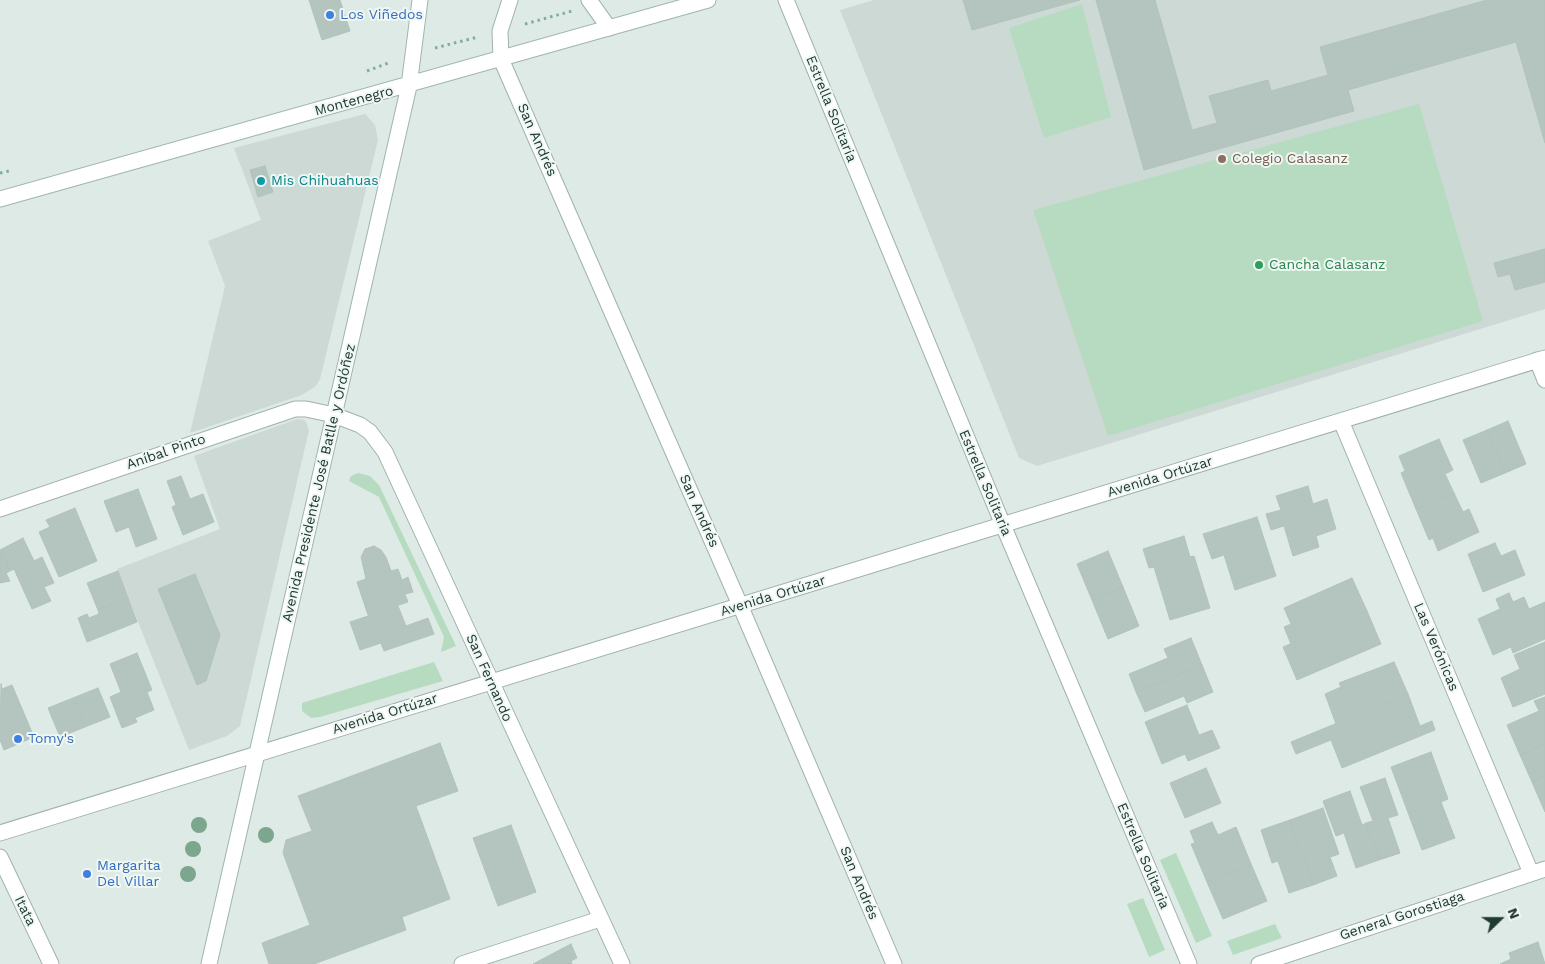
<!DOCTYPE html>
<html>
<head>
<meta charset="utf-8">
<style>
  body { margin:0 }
  #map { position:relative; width:1545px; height:964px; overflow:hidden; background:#deeae5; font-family:"Work Sans",sans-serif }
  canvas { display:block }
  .north { position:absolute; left:1475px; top:894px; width:50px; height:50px; -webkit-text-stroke:4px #eff7f3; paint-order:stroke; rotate:68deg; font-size:14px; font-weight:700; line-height:20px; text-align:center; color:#203932 }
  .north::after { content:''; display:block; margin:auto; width:18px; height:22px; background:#203932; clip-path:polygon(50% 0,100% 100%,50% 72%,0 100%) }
</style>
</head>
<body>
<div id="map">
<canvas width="1545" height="964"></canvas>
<div class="north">N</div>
</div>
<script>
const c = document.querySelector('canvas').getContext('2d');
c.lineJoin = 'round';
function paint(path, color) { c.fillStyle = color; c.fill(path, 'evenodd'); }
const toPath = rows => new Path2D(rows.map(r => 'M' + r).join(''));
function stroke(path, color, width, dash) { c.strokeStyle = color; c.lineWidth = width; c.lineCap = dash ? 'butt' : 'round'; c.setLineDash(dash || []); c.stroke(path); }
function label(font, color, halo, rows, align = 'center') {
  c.font = font + ' "Work Sans",sans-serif'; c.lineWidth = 4; c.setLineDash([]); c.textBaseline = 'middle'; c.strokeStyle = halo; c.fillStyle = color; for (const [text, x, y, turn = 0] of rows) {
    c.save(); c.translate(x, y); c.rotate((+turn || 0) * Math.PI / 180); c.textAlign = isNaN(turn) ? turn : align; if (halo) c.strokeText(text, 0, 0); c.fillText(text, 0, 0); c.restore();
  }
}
paint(toPath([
  [874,0,1545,0,1545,309,1037,466,1019,458,840,10],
  [365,114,375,125,378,140,320,379,316,386,302,395,190,433,225,286,208,241,261,220,234,148],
  [297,419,305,420,309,430,240,726,227,736,189,750,117,569,220,529,194,456]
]), '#cdd9d4');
paint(toPath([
  [1082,4,1111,117,1044,138,1009,28],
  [1419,104,1483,321,1108,436,1033,210],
  [358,473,370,476,379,485,456,646,441,652,444,637,379,497,349,481,351,476],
  [434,662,443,681,320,717,311,718,302,711,302,703],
  [1176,853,1212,936,1196,943,1160,860],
  [1143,898,1165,950,1149,957,1127,904],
  [1275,924,1282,938,1233,955,1227,941]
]), '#b7dbc1');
const building = toPath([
  [309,0,340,0,350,31,322,40,309,0],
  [963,0,1080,0,972,30,963,0],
  [1096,0,1155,0,1192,130,1217,123,1209,96,1268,80,1271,91,1328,75,1320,47,1487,0,1545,0,1545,143,1516,42,1348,90,1354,111,1144,170,1096,0],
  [265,166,273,192,258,197,250,170,265,166],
  [1545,249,1545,282,1515,290,1510,274,1498,277,1494,263,1545,249],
  [1508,421,1526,464,1505,473,1487,430,1508,421],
  [1487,430,1505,473,1481,483,1463,440,1487,430],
  [1439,439,1453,470,1445,474,1454,493,1416,509,1401,473,1405,471,1399,456,1439,439],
  [181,476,190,499,203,494,214,522,183,535,172,507,176,505,167,481,181,476],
  [1308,486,1313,504,1327,499,1336,529,1316,536,1319,547,1293,556,1284,526,1271,530,1266,514,1281,510,1276,496,1308,486],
  [138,489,157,539,136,547,129,527,116,532,104,501,138,489],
  [1454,493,1463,512,1469,509,1479,532,1438,551,1433,538,1429,540,1416,509,1454,493],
  [75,508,97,561,59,577,39,532,50,527,46,520,75,508],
  [1257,517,1276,576,1235,590,1224,555,1212,559,1203,534,1257,517],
  [1184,536,1190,557,1194,556,1210,608,1170,620,1154,567,1149,568,1143,549,1184,536],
  [23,538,34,561,42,557,54,583,44,587,51,601,32,609,14,569,10,571,0,550,23,538],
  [1495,543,1501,556,1515,550,1525,575,1483,592,1468,554,1495,543],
  [374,546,381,550,386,557,391,571,398,569,402,580,408,577,413,592,405,594,408,602,368,615,357,582,366,579,361,557,365,549,374,546],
  [0,550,10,571,6,573,10,581,0,583,0,550],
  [1108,551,1123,587,1092,600,1077,564,1108,551],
  [118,571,128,598,98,610,87,583,118,571],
  [195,574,220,635,206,681,197,685,158,589,195,574],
  [1352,578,1367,611,1291,644,1284,627,1291,624,1284,608,1352,578],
  [1123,587,1139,626,1108,639,1092,600,1123,587],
  [1509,593,1513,602,1524,597,1529,609,1545,602,1545,639,1513,653,1511,647,1493,655,1478,619,1500,609,1496,599,1509,593],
  [128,598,137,622,87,642,78,618,87,614,89,618,99,614,98,610,128,598],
  [398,606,406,626,428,618,434,634,384,651,381,643,360,650,350,622,398,606],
  [1367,611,1381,644,1297,680,1283,647,1367,611],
  [1191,638,1202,665,1136,692,1129,674,1168,658,1164,649,1191,638],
  [1545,642,1545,694,1513,707,1501,678,1520,669,1514,655,1545,642],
  [137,653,152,690,147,692,154,710,135,718,137,722,122,728,110,697,121,692,110,664,137,653],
  [1394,662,1408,694,1336,724,1325,694,1341,687,1339,683,1394,662],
  [1202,665,1213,692,1187,703,1184,696,1145,712,1136,692,1202,665],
  [1,684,2,689,12,685,34,737,4,750,0,740,1,684],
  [98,688,110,717,85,727,73,698,98,688],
  [1408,694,1420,726,1432,721,1435,730,1342,768,1331,740,1296,754,1291,742,1408,694],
  [1545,697,1545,744,1520,755,1507,725,1539,711,1534,701,1545,697],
  [73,698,85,727,60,737,48,708,73,698],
  [1187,705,1199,735,1212,730,1220,748,1188,761,1185,754,1162,764,1145,722,1187,705],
  [440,743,458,791,416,806,450,899,402,917,406,930,314,964,269,964,262,943,310,925,283,853,286,840,312,831,298,796,440,743],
  [1545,744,1545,776,1532,782,1520,755,1545,744],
  [1431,752,1448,799,1441,802,1455,838,1422,850,1391,767,1431,752],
  [1206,768,1221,803,1185,818,1170,783,1206,768],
  [1545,776,1545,812,1532,782,1545,776],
  [1385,778,1398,815,1388,818,1400,853,1379,860,1366,823,1373,821,1360,787,1385,778],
  [1350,791,1362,825,1366,823,1379,860,1356,868,1344,833,1336,836,1323,801,1350,791],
  [1323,808,1339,854,1330,857,1337,876,1313,885,1290,820,1323,808],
  [1290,820,1313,885,1289,893,1278,861,1272,863,1261,830,1290,820],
  [1212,822,1218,835,1236,827,1251,864,1207,882,1191,844,1195,843,1190,831,1212,822],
  [511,825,536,892,498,906,473,838,511,825],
  [1251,864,1267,901,1223,919,1207,882,1251,864],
  [1538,942,1545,964,1500,964,1511,959,1509,953,1538,942],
  [571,944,577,958,571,961,572,964,533,964,571,944]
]);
paint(building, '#b4c4be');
stroke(building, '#b1c3bc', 1);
const lane = toPath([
  [589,0,609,28],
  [501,59,500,31,510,0],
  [1537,360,1545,380]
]);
const street = toPath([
  [786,0,1003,525,1189,964],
  [501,59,740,605,894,964],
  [1341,421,1531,873],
  [0,509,295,409,306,409,334,415,360,425,370,432,385,452,622,964],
  [0,833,1545,358],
  [0,857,51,964],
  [462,964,600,919],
  [1259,964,1545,869]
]);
const secondary = toPath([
  [0,199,708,0],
  [209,964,409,86,420,0]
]);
stroke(lane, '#a1b1ac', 17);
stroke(street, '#a1b1ac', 17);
stroke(secondary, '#9eb5ad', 17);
stroke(toPath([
  [525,24,572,11],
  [435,48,478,37],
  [367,71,391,62],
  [0,173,9,171]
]), '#7fad9e', 3, [2.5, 4]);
stroke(lane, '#fff', 15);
stroke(street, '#fff', 15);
stroke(secondary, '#fff', 15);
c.fillStyle = '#7ca68d';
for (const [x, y] of [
  [199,825],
  [266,835],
  [193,849],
  [188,874]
]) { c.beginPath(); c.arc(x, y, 8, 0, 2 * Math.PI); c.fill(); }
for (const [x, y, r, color] of [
  [330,15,5,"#3f7fe0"],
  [1222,159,5,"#8d6e63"],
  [261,181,5,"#0f9aa8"],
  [1259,265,5,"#2e9e5b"],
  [18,739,5,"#3f7fe0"],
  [87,874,5,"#3f7fe0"]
]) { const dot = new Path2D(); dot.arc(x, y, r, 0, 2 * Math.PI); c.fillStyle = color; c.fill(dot); stroke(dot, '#eff7f3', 2); }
label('14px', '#366cbe', '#eff7f3', [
  ["Los Viñedos",340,15],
  ["Tomy's",28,739],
  ["Margarita",97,866],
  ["Del Villar",97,882]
], 'left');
label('14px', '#203932', '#eff7f3', [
  ["Montenegro",354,101,-15],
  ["Estrella Solitaria",831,109,68],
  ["San Andrés",537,140,66],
  ["Aníbal Pinto",166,452,-19],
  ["Avenida Ortúzar",1160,477,-17],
  ["Avenida Presidente José Batlle y Ordóñez",319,483,-77],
  ["Estrella Solitaria",985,483,67],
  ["San Andrés",699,511,66],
  ["Avenida Ortúzar",773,596,-17],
  ["Las Verónicas",1436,647,67],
  ["San Fernando",489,678,66],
  ["Avenida Ortúzar",385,714,-17],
  ["Estrella Solitaria",1143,856,67],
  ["San Andrés",859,883,67],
  ["Itata",25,911,64],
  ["General Gorostiaga",1402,916,-18]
]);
label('14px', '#785e54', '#eff7f3', [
  ["Colegio Calasanz",1232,159]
], 'left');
label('14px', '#0d838f', '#eff7f3', [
  ["Mis Chihuahuas",271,181]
], 'left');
label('14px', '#27864d', '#eff7f3', [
  ["Cancha Calasanz",1269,265]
], 'left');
</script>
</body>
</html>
